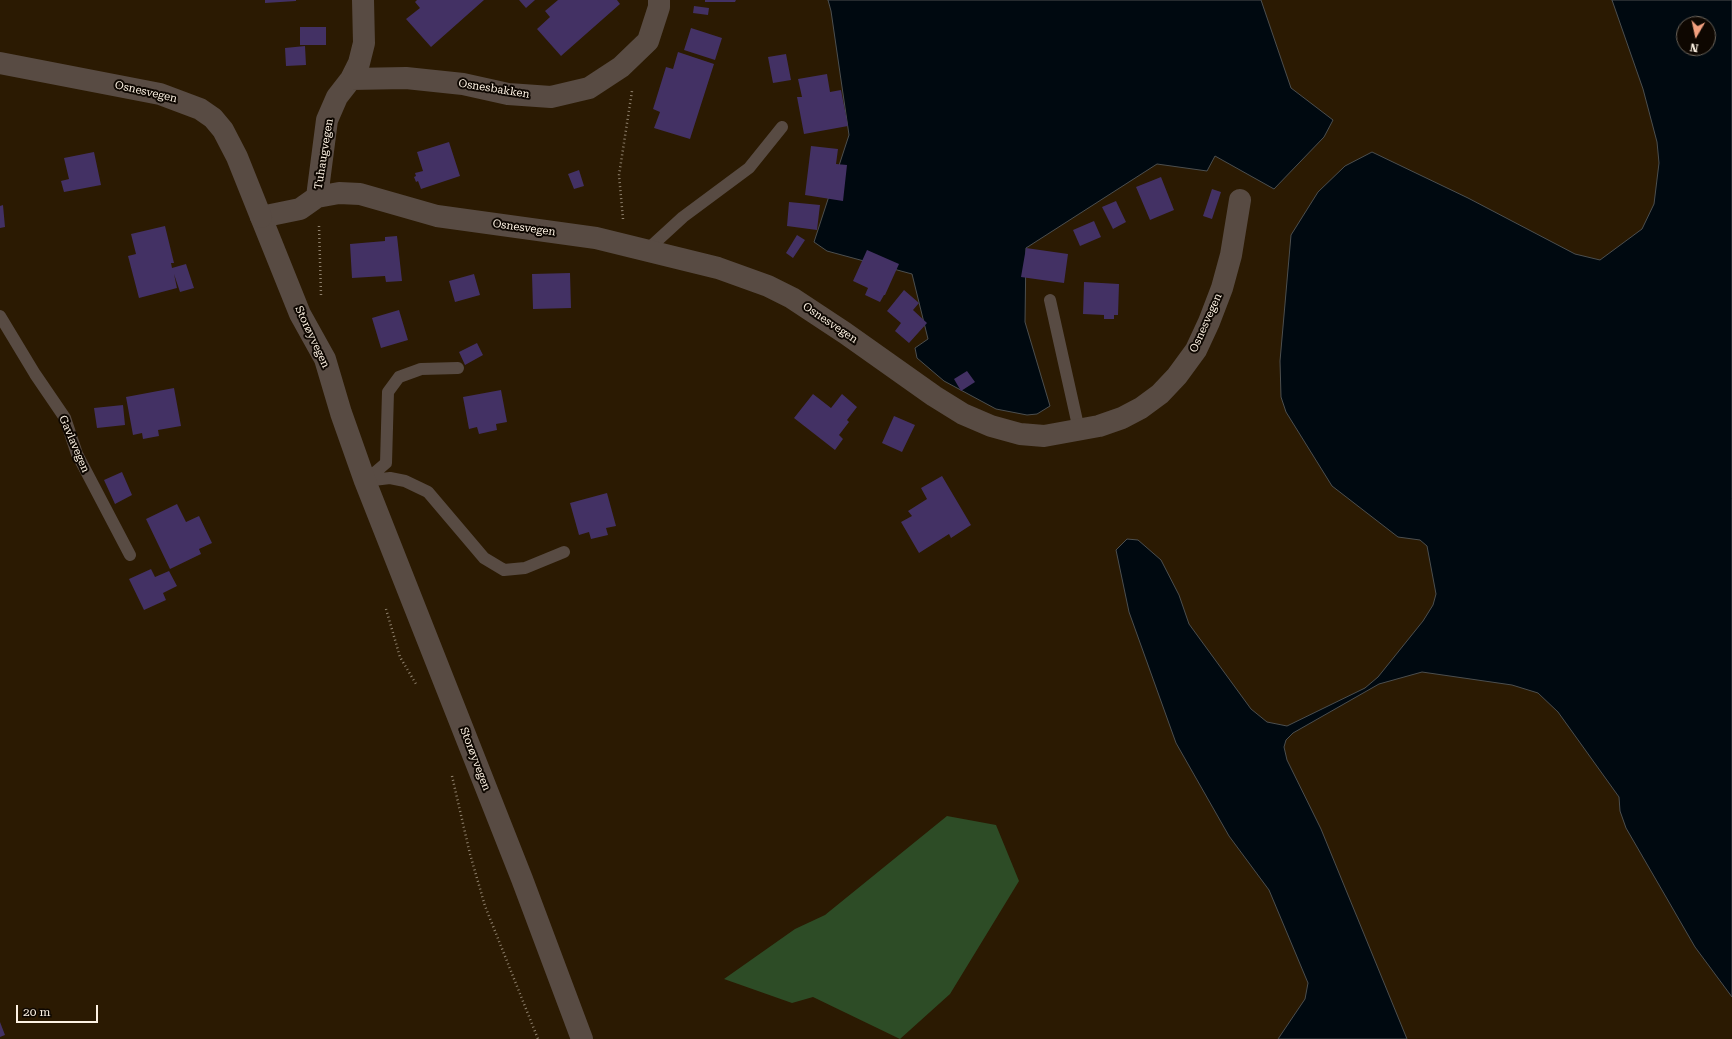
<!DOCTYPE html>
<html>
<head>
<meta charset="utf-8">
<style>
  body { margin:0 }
  #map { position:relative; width:1732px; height:1039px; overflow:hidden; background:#2b1a02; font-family:"Roboto Serif",serif }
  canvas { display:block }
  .north { position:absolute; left:1676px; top:16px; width:40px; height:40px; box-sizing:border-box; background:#0e0701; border:1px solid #6e655b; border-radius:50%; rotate:189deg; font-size:11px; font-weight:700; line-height:16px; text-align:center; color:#fdf2e3 }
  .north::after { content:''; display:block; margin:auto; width:14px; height:18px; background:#f2a07f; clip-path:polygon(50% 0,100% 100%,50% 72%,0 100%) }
  .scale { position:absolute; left:16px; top:1005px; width:82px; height:18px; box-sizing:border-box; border:2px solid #fdf2e3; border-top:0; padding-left:5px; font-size:12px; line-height:14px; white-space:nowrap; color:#fdf2e3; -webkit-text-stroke:3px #0e0701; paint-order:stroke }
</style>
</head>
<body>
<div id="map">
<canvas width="1732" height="1039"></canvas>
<div class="north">N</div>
<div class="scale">20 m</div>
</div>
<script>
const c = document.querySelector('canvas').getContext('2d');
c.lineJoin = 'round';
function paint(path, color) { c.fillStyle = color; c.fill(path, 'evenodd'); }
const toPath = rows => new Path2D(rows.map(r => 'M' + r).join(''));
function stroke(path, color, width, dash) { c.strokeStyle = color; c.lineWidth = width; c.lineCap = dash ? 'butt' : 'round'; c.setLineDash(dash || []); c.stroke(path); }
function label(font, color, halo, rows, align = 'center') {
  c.font = font + ' "Roboto Serif",serif'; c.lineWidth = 4; c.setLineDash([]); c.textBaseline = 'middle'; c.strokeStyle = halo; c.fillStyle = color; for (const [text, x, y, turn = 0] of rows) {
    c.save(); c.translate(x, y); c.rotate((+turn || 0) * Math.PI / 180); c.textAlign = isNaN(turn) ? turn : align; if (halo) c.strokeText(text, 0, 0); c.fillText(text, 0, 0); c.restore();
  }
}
paint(toPath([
  [947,816,996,825,1019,881,950,994,900,1039,813,997,792,1003,724,979,795,929,825,915]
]), '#2d4c26');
const water = toPath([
  [828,0,1261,0,1291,88,1333,120,1324,137,1274,189,1215,156,1207,171,1157,164,1026,248,1025,322,1050,406,1037,414,1027,415,996,409,944,381,917,358,915,348,928,339,912,274,827,251,814,242,849,135,831,11,828,0],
  [1612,0,1732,0,1732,997,1695,947,1626,828,1620,811,1619,797,1558,712,1538,693,1512,685,1422,672,1379,684,1293,733,1286,740,1284,747,1287,760,1321,829,1407,1039,1278,1039,1305,999,1308,983,1269,890,1229,836,1176,743,1129,612,1116,550,1127,539,1138,540,1161,560,1179,595,1189,624,1251,709,1267,722,1287,726,1365,688,1378,677,1423,621,1433,605,1436,594,1427,546,1420,540,1398,537,1332,486,1286,412,1281,397,1280,361,1291,235,1318,192,1345,166,1372,152,1468,198,1575,254,1600,260,1642,229,1654,204,1659,163,1657,142,1643,89,1612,0],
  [1684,24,1708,24,1708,48,1684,48,1684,24]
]);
paint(water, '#000910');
stroke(water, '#4c4f4f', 1);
paint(toPath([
  [265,0,296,0,296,1,265,3],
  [417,0,484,0,431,47,406,19,420,8,415,2],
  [519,0,535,0,526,8],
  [558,0,617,0,620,4,561,56,537,29,550,17,545,11],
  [705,0,736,0,735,2,705,2],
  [694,6,709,8,708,15,693,13],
  [300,27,326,27,326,45,300,45],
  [691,28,722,38,715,60,684,50],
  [305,46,306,65,286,66,285,48],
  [678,52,714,64,690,139,654,128,660,112,653,109,666,67,673,69],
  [786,54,791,80,773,83,768,57],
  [827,74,830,92,841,90,848,126,804,134,797,97,802,97,798,79],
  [449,142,460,176,421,189,418,181,416,182,414,177,416,176,415,173,423,171,417,152],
  [811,146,838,149,836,164,847,165,843,201,805,195],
  [94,152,101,185,64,192,61,181,69,179,64,158],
  [579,170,584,186,574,189,568,174],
  [1161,177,1174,210,1150,220,1136,187],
  [1212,189,1221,192,1212,219,1203,216],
  [1116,201,1126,222,1113,229,1102,207],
  [789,202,820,205,817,230,787,226],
  [3,205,5,227,0,228,0,206],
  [1094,221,1101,237,1080,246,1073,230],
  [165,226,174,263,171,263,172,268,186,264,194,288,180,292,174,274,177,288,139,298,128,256,136,254,131,234],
  [797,235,805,240,793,258,786,253],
  [397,236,402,281,386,282,385,276,352,278,350,244,385,241,385,237],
  [1026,248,1068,254,1064,283,1021,277],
  [867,250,899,264,885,295,884,295,880,302,865,295,868,288,853,281],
  [570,273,571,308,533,309,532,274],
  [474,274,480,295,455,302,449,281],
  [1084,282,1119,284,1118,315,1114,315,1114,319,1104,319,1104,315,1083,314],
  [904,290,919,303,913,310,927,323,909,343,895,331,901,323,887,311],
  [399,310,408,340,381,348,372,318],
  [477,343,483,355,465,365,459,352],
  [967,371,975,382,961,391,954,379],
  [174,388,181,426,158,430,159,436,143,439,142,433,133,435,126,397],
  [501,390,507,422,496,424,497,430,479,434,477,427,469,429,463,397],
  [813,394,831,408,842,394,857,407,847,420,849,422,839,435,843,439,835,450,794,418],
  [123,405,125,425,97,428,94,408],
  [894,416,915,425,902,452,882,443],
  [122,472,132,495,115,504,104,480],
  [942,476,971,525,951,538,949,534,919,553,901,522,912,516,908,511,927,499,921,488],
  [607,493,616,526,606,528,608,535,591,539,589,532,579,535,570,503],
  [177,504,186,522,199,516,212,543,199,549,201,554,170,569,146,519],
  [151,569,155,577,169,571,177,586,163,593,166,600,144,610,129,579],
  [0,1022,5,1035,0,1037]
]), '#433164');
stroke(toPath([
  [623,219,619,175,632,91],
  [319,226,321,295],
  [386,609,400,657,416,684],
  [452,776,470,854,485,906,538,1039]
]), '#8f816d', 2.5, [1, 3]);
stroke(toPath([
  [647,250,683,217,749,168,782,127],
  [1050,300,1079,430],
  [0,316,35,374,65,418,77,454,130,555],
  [365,481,390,478,405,481,428,492,484,558,504,570,525,568,564,552],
  [365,481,386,463,388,392,399,377,421,369,458,368]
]), '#584b43', 12);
stroke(toPath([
  [351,79,406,78,463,84,508,94,551,97,589,88,621,67,648,41,659,7,659,0],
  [317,197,327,120,337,97,351,79,359,63,364,43,363,0],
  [582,1039,522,879,365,481,341,413,325,359,300,314,261,217,300,209,317,197,339,193,360,194,437,216,596,238,718,268,768,286,792,298,845,333,934,396,963,414,991,426,1020,434,1044,436,1099,426,1122,418,1141,408,1160,394,1177,376,1196,350,1209,322,1222,288,1231,255,1240,200]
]), '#584b43', 22);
stroke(toPath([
  [0,63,160,94,200,109,213,118,223,130,237,157,261,217]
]), '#584b43', 22);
label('11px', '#fdf2e3', '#0e0701', [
  ["Osnesbakken",494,89,9],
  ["Osnesvegen",146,92,13],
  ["Tuhaugvegen",324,154,-81],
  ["Osnesvegen",524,228,8],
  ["Osnesvegen",830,323,34],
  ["Osnesvegen",1206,323,-66],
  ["Storøyvegen",312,337,65],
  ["Gavlavegen",74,444,67],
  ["Storøyvegen",475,759,69]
]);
</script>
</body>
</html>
